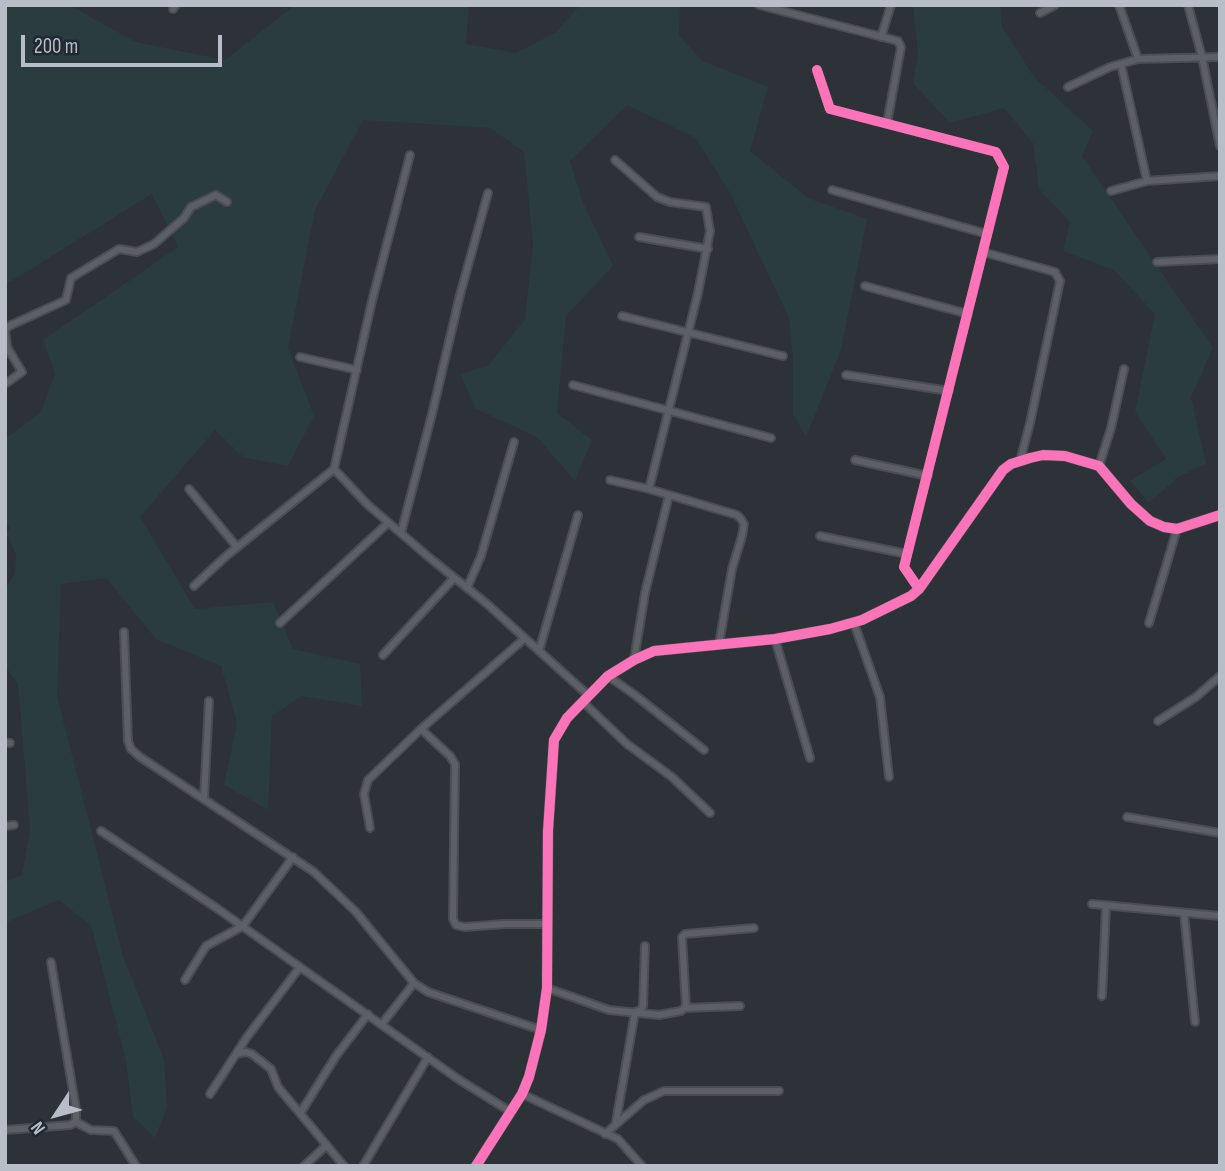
<!DOCTYPE html>
<html>
<head>
<meta charset="utf-8">
<style>
  body { margin:0 }
  #map { position:relative; width:1225px; height:1171px; overflow:hidden; background:#2c3238; font-family:"Sofia Sans Condensed",sans-serif }
  canvas { display:block }
  .frame { position:absolute; inset:0; border:7px solid #b7bec8; pointer-events:none }
  .north { position:absolute; left:21px; top:1080px; width:70px; height:70px; -webkit-text-stroke:5px #202833; paint-order:stroke; rotate:234deg; font-size:19px; font-weight:700; line-height:28px; text-align:center; color:#b7bec8 }
  .north::after { content:''; display:block; margin:auto; width:24px; height:32px; background:#b7bec8; clip-path:polygon(50% 0,100% 100%,50% 72%,0 100%) }
  .scale { position:absolute; left:21px; top:35px; width:201px; height:32px; box-sizing:border-box; border:4px solid #b7bec8; border-top:0; padding-left:9px; font-size:21px; line-height:24px; white-space:nowrap; color:#b7bec8; -webkit-text-stroke:5px #202833; paint-order:stroke }
</style>
</head>
<body>
<div id="map">
<canvas width="1225" height="1171"></canvas>
<div class="frame"></div>
<div class="north">N</div>
<div class="scale">200 m</div>
</div>
<script>
const c = document.querySelector('canvas').getContext('2d');
c.lineJoin = 'round';
function paint(path, color) { c.fillStyle = color; c.fill(path, 'evenodd'); }
const toPath = rows => new Path2D(rows.map(r => 'M' + r).join(''));
function stroke(path, color, width, dash) { c.strokeStyle = color; c.lineWidth = width; c.lineCap = dash ? 'butt' : 'round'; c.setLineDash(dash || []); c.stroke(path); }
paint(toPath([
  [5,5,69,5,136,42,225,60,295,5,469,5,466,44,516,53,556,32,580,5,680,5,679,36,703,61,768,87,750,151,808,198,867,219,841,350,806,437,793,414,793,358,789,318,731,195,696,138,627,105,570,161,582,200,613,266,566,316,557,413,592,440,575,481,537,437,476,409,460,374,489,365,525,319,533,244,524,152,490,128,363,120,315,210,288,348,314,416,288,466,243,457,215,430,140,517,195,609,273,602,293,649,360,664,362,706,302,696,272,716,268,810,224,785,237,723,221,666,156,639,106,578,61,584,57,696,123,956,164,1059,167,1108,155,1138,133,1116,126,1060,91,925,58,900,5,923,5,882,22,875,30,829,18,684,5,666,5,589,15,574,16,554,6,533,10,528,5,521,5,439,41,412,55,373,43,340,178,247,152,194,5,285],
  [913,5,1000,5,1002,27,1034,77,1093,131,1082,156,1213,348,1191,397,1206,464,1178,477,1149,503,1130,481,1166,459,1135,412,1155,314,1114,270,1063,251,1070,222,1039,189,1033,143,1004,108,950,123,913,83,918,53]
]), '#2a3c3e');
const street = toPath([
  [759,5,898,41,901,47,887,123],
  [1119,5,1138,59],
  [1188,5,1202,57,1220,146],
  [173,9,176,5],
  [1040,13,1055,5],
  [881,37,891,5],
  [1121,64,1147,181],
  [817,70,830,109,996,152,1004,167,904,567,919,589],
  [1068,87,1110,67,1138,59,1220,57],
  [410,155,372,301,334,469,368,505,431,559,486,603,589,696],
  [615,160,657,197,670,202,706,207,710,231,698,293,649,489],
  [832,190,987,234],
  [1111,191,1147,181,1220,176],
  [639,237,708,249],
  [983,252,1055,272,1060,281,1030,423,1020,461],
  [1157,262,1220,259],
  [865,286,968,314],
  [622,316,783,356],
  [300,357,357,370],
  [846,375,949,391],
  [5,384,22,372,7,347,5,330,9,326,66,300,71,278,119,249,137,252,154,244,184,218,191,207,216,195,227,202],
  [573,385,771,438],
  [855,460,928,476],
  [1099,466,1111,428,1124,369],
  [610,480,649,489,737,515,741,519,744,524,742,536,732,569,719,644],
  [189,489,237,547],
  [401,533,432,414,460,295,488,193],
  [820,536,907,554],
  [194,586,225,557,334,469],
  [467,588,481,556,514,442],
  [280,623,388,523],
  [854,623,880,697,889,777],
  [1149,623,1177,529],
  [124,632,128,741,131,749,140,757,314,872,356,912,414,983,428,992,541,1030],
  [775,639,810,758],
  [539,651,578,515],
  [383,655,454,578],
  [634,660,645,593,669,495],
  [608,676,635,695,704,750],
  [583,702,627,744,672,777,710,813],
  [1158,721,1196,697,1220,676],
  [421,729,450,756,455,764,453,919,456,925,464,927,505,924,546,924],
  [5,743,10,743],
  [204,798,209,701],
  [1127,817,1220,833],
  [5,826,14,825],
  [370,828,364,794,368,780,421,729,525,638],
  [101,831,218,909,458,1079,511,1112],
  [1092,904,1220,916],
  [1184,913,1195,1022],
  [51,962,76,1109,76,1122,91,1130,114,1131,136,1166],
  [185,980,206,946,243,926,293,857],
  [547,988,609,1010,659,1015,681,1011,686,1007,682,937,685,934,754,928],
  [1102,996,1106,906],
  [684,1008,740,1006],
  [382,1024,414,983],
  [236,1054,246,1052,252,1054,271,1069,278,1087,344,1166],
  [210,1094,247,1037,300,967],
  [522,1094,618,1139,642,1166],
  [301,1112,336,1056,368,1014],
  [616,1122,635,1012,641,1010,643,1006,645,946],
  [5,1130,70,1125,76,1122],
  [605,1134,644,1100,664,1091,779,1091],
  [304,1166,327,1145],
  [363,1166,428,1057]
]);
const secondary = toPath([
  [476,1166,522,1094,529,1077,541,1030,547,988,548,831,554,740,567,718,608,676,634,660,654,651,775,639,830,629,862,620,911,596,919,589,1003,470,1011,464,1030,458,1043,455,1065,456,1099,466,1131,504,1150,521,1164,527,1177,529,1220,515]
]);
stroke(street, '#4a4e53', 10);
stroke(secondary, '#4a4e53', 11);
stroke(street, '#5c6066', 6);
stroke(secondary, '#60646a', 8);
stroke(toPath([
  [817,70,830,109,996,152,1004,167,904,567,919,589],
  [476,1166,522,1094,529,1077,541,1030,547,988,548,831,554,740,567,718,608,676,634,660,654,651,775,639,830,629,862,620,911,596,919,589,1003,470,1011,464,1030,458,1043,455,1065,456,1099,466,1131,504,1150,521,1164,527,1177,529,1220,515]
]), '#fb73b8', 10);
</script>
</body>
</html>
